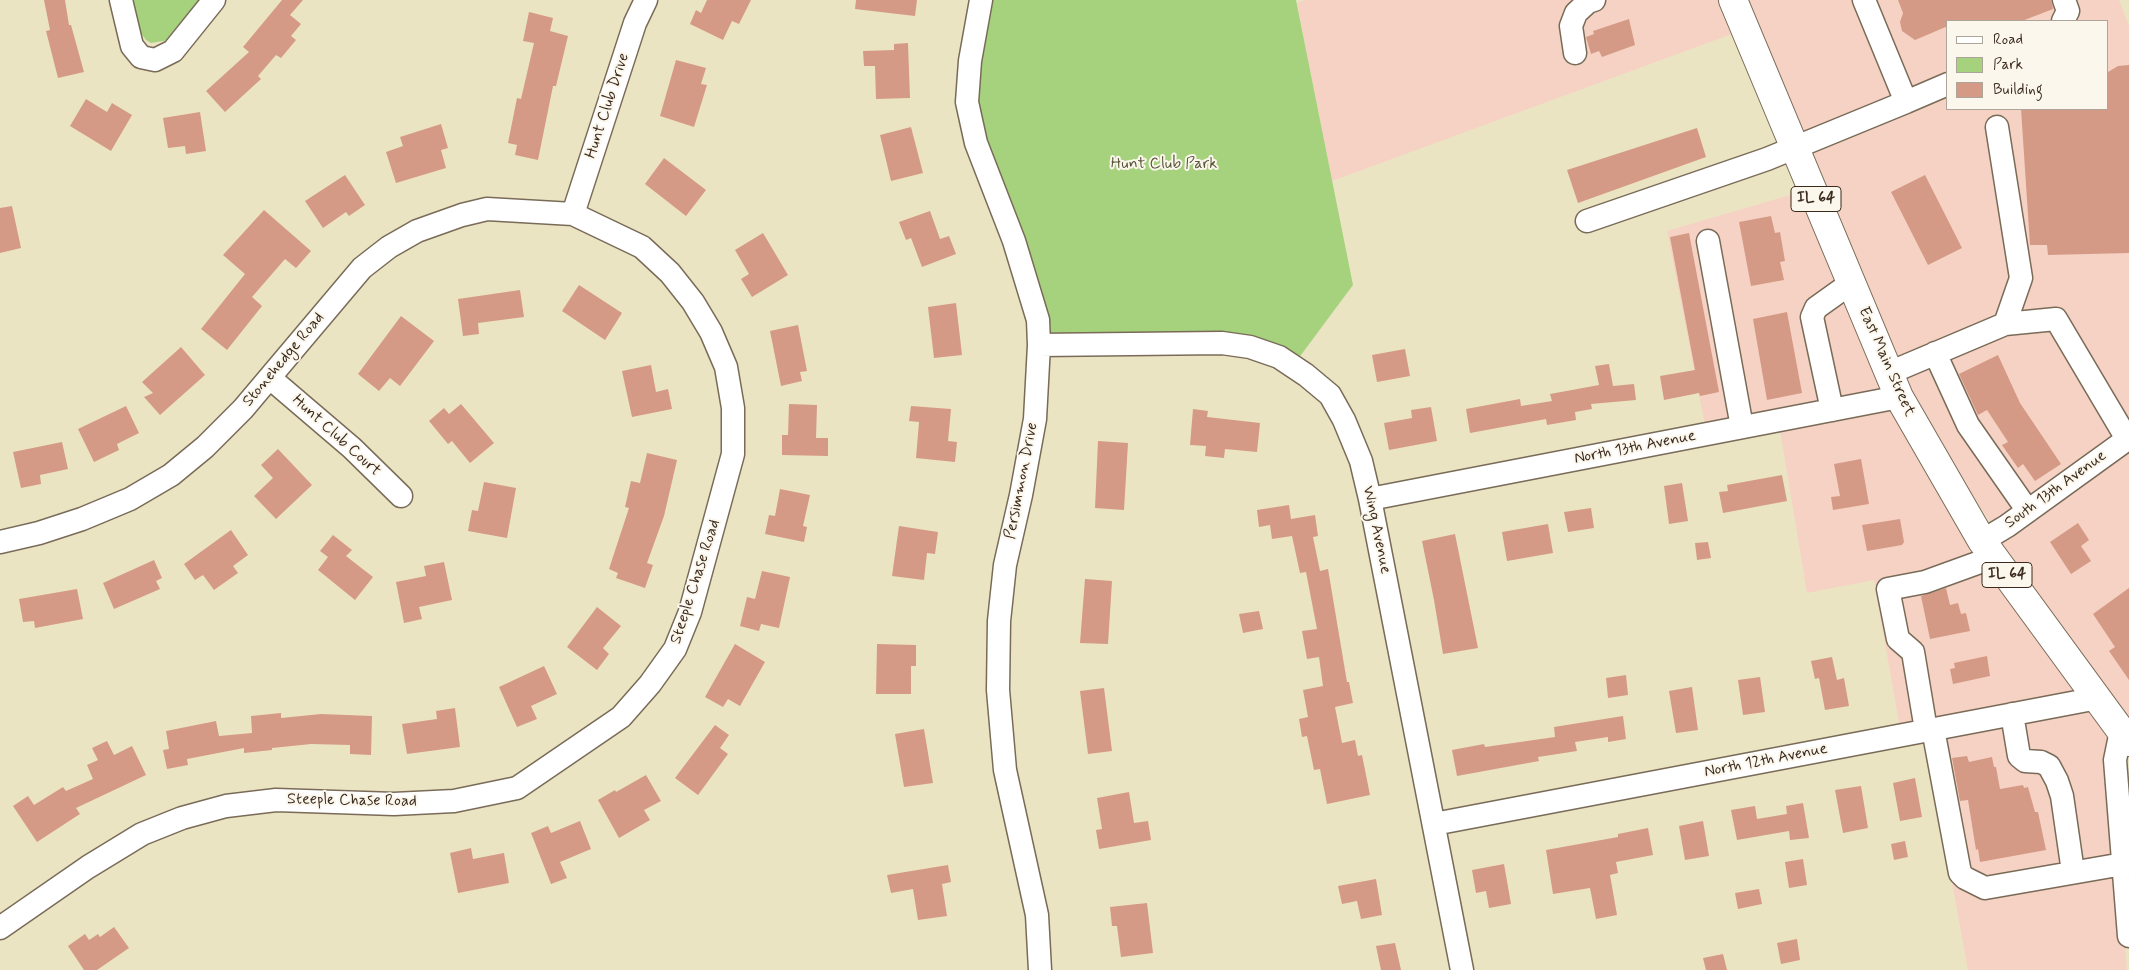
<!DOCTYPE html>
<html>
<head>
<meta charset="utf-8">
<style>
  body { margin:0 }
  #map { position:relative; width:2129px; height:970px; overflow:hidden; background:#ebe4c3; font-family:Mynerve,sans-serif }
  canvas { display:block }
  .legend { position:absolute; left:1946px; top:20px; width:162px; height:90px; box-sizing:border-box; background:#fbf7ec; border:1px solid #aea59a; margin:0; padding:6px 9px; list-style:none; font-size:15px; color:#3b2a1e }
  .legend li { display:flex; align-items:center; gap:10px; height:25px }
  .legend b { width:25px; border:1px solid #aea59a }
</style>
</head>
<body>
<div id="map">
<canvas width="2129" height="970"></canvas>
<ul class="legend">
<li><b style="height:6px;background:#fff"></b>Road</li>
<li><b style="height:14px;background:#a6d27e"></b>Park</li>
<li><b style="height:14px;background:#d59a85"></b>Building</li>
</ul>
</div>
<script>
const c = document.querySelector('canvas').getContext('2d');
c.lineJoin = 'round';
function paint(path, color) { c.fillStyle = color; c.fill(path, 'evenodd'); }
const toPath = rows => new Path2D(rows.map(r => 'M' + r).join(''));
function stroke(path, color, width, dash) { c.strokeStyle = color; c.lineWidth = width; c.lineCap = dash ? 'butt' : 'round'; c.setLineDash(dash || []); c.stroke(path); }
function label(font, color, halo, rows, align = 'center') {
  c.font = font + ' Mynerve,sans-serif'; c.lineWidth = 4; c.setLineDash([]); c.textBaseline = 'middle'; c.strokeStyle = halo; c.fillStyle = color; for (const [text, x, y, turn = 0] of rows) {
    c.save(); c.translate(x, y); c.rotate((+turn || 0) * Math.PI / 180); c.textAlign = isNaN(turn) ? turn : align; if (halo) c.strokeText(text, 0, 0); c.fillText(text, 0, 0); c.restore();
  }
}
paint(toPath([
  [1305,0,1728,0,1740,31,1332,181,1297,3],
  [1739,0,2119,0,2129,26,2129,430,1994,528,1906,395],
  [1948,21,2108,21,2108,109,1948,109],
  [1807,190,1892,394,1706,430,1667,231],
  [1897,403,2089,694,1900,729,1874,580,1807,593,1779,424],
  [2129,445,2129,729,1998,539],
  [2097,703,2112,728,2110,765,2127,970,1968,970,1925,735]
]), '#f6d2c4');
paint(toPath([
  [132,0,201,0,169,40,151,43,146,40,138,29],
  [986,0,1296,0,1353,285,1298,359,1048,339,973,100]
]), '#a6d27e');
paint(toPath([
  [44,0,65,0,69,25,71,25,84,72,58,78,46,31,50,30],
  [282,0,303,0,290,15,301,24,291,36,296,40,281,58,276,55,258,76,261,79,225,112,206,91,249,52,243,47],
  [707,0,751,0,739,24,732,21,723,40,690,24,696,10,701,13],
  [856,0,917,0,915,16,855,9],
  [1898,0,2051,0,2053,9,2022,21,1948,21,1948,26,1915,40,1902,31,1900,22,1903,13],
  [529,12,553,18,550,31,568,36,556,86,553,86,538,160,515,155,517,145,508,143,517,98,521,99,534,43,523,41],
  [1629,19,1635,45,1602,57,1599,51,1591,54,1586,37,1594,34,1593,31],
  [908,43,910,98,876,99,875,66,864,66,863,51,894,50,894,44],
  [676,60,706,68,701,84,707,85,694,127,660,116],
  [2129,65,2129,253,2048,255,2047,245,2030,245,2021,109,2108,109,2108,72,2118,66],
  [86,99,107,112,112,103,132,115,111,151,70,126],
  [200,112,206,151,186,154,185,146,168,148,163,118],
  [441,124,448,148,441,150,446,168,396,183,386,152,403,146,400,137],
  [911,127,923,173,891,181,880,135],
  [1697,128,1706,157,1578,203,1567,170],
  [664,158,706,190,686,216,645,184],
  [345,175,365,205,349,216,346,212,323,228,305,201],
  [1925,175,1962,248,1928,265,1891,192],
  [12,206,21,248,0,253,0,208],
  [264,210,311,251,296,268,285,259,252,297,262,306,227,350,201,329,245,274,223,255],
  [930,211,940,239,949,236,956,254,922,267,911,238,906,240,899,222],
  [1771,216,1775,233,1780,232,1785,261,1780,262,1784,280,1751,286,1739,222],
  [763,233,788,275,752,297,741,279,749,274,735,250],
  [1689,233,1719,392,1700,396,1699,393,1664,400,1660,376,1695,370,1670,237],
  [579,285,622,313,605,340,562,311],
  [520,290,524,317,478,323,479,334,463,336,458,299],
  [956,303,962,355,934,358,928,307],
  [1787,312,1802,393,1767,400,1753,319],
  [401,316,434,341,400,386,390,378,379,391,358,374],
  [798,325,807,371,800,372,802,381,781,386,770,331],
  [181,347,205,375,160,415,144,397,153,393,142,382],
  [1405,349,1410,376,1377,382,1372,355],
  [1998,355,2020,403,2061,464,2035,481,2023,464,2018,468,2002,445,2008,442,1987,410,1978,415,1959,374],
  [1609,364,1613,386,1634,384,1636,400,1591,404,1592,409,1575,412,1576,420,1547,425,1546,419,1470,433,1466,409,1520,399,1521,406,1552,401,1550,394,1599,385,1595,366],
  [651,365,656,392,668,389,672,409,632,417,622,371],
  [461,404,494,443,470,463,452,441,448,444,429,421,444,408,449,414],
  [789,404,817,405,816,438,828,438,828,456,782,455,782,435,788,435],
  [126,406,139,433,117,444,119,450,94,462,78,429],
  [911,406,951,409,948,441,957,442,955,462,916,458,919,422,909,421],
  [1431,407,1437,441,1389,450,1384,423,1412,418,1411,410],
  [1193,409,1208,411,1207,417,1260,423,1257,452,1225,449,1224,458,1205,456,1206,446,1190,445],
  [1098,441,1128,443,1124,510,1095,508],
  [62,442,68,469,40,475,41,484,21,488,13,452],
  [278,449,312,485,276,519,254,496,273,478,261,465],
  [647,453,677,460,664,516,647,563,653,565,645,588,616,578,618,573,609,569,629,508,625,507,631,481,640,483],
  [1861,459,1869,504,1833,510,1831,497,1840,496,1834,464],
  [1782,475,1787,501,1723,513,1719,492,1728,491,1727,485],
  [484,482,516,488,507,538,468,531,472,510,478,511],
  [1682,483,1688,521,1669,524,1664,486],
  [780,489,810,495,803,526,807,527,804,542,765,534,769,515,775,516],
  [1289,505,1291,519,1315,515,1318,536,1313,537,1320,571,1328,569,1347,682,1349,682,1353,703,1335,707,1342,743,1355,740,1358,756,1362,755,1370,795,1327,804,1320,769,1314,770,1307,736,1302,737,1299,719,1308,717,1303,690,1323,686,1319,657,1307,659,1302,631,1317,629,1306,572,1300,573,1292,536,1272,539,1270,525,1259,527,1257,510],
  [1591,508,1594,528,1568,532,1564,512],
  [1900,519,1904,542,1902,545,1867,551,1862,525],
  [2078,523,2089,540,2081,546,2091,561,2071,574,2050,542],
  [1548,524,1553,553,1507,561,1502,532],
  [899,526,938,532,935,554,927,553,924,580,892,576],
  [231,530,248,555,233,566,238,573,214,590,203,575,195,580,184,564],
  [1455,534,1478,648,1443,654,1434,600,1422,541],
  [333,535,352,550,346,556,373,577,355,600,318,570,328,557,320,551],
  [1708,542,1711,558,1697,560,1695,543],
  [154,560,162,578,156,581,160,589,114,609,103,583],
  [444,562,452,600,419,607,422,619,404,623,396,582,426,576,424,566],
  [762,571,790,577,779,628,761,624,759,631,740,626,747,597,755,599],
  [1085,579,1112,581,1108,644,1080,643],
  [1946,588,1950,605,1958,603,1961,614,1966,613,1970,631,1930,639,1921,596],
  [2129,588,2129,680,2109,651,2115,647,2093,614],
  [77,589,83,619,35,628,34,621,23,622,19,599],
  [597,607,621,626,603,648,609,654,597,670,567,647],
  [1259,611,1263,629,1243,633,1239,614],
  [735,644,765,662,740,706,728,699,723,707,705,697],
  [877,644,916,645,916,666,911,666,911,694,876,694],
  [1987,656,1990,676,1953,684,1950,669,1955,668,1954,663],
  [1832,657,1837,680,1844,678,1849,706,1825,710,1819,678,1815,679,1811,661],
  [544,666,557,694,531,706,537,719,517,727,499,687],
  [1626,675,1628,695,1608,698,1606,678],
  [1760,677,1765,712,1743,715,1738,680],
  [1692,687,1698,730,1676,733,1669,691],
  [1104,688,1112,751,1088,754,1080,691],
  [455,708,460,747,407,754,402,724,437,719,436,711],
  [281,713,281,718,321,714,372,716,371,755,350,754,350,745,311,744,272,748,272,750,244,753,244,748,187,759,188,765,167,769,163,750,169,749,166,731,216,721,219,736,252,733,251,716],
  [1623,716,1626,739,1608,742,1608,737,1575,742,1577,751,1538,757,1539,761,1457,776,1452,750,1484,744,1485,747,1555,737,1554,727],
  [715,725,729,735,720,748,728,754,698,795,675,778],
  [924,729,933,783,904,787,895,734],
  [107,741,114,755,132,746,146,775,76,808,80,814,37,842,13,806,28,796,34,805,63,787,66,791,93,779,87,765,98,760,92,748],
  [1967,756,1969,762,1992,757,1994,767,1996,767,2000,789,2023,785,2024,788,2028,787,2035,812,2038,812,2046,850,1980,862,1978,849,1976,850,1968,800,1960,801,1952,758],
  [646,775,661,801,644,810,650,820,619,838,598,800,615,790,616,792],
  [1915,778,1922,817,1900,821,1893,783],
  [1861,786,1868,828,1843,833,1835,790],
  [1129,792,1134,823,1148,821,1151,840,1099,849,1096,830,1102,829,1097,798],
  [1803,803,1809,838,1790,840,1789,831,1737,840,1731,810,1755,806,1757,819,1787,814,1786,806],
  [580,821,591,849,560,862,567,878,551,884,531,833,548,826,551,833],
  [1703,821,1709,856,1685,860,1679,826],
  [1648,828,1653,855,1616,862,1618,873,1610,875,1617,915,1596,919,1590,888,1553,894,1546,850,1618,837,1618,834],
  [1905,841,1908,857,1894,860,1891,844],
  [471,848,473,859,504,853,509,883,458,893,450,853],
  [1803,859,1807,885,1789,888,1785,862],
  [1504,864,1511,904,1489,908,1486,891,1476,893,1472,870],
  [948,865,951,882,942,884,947,916,918,920,913,889,891,893,887,875],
  [1376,879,1382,915,1361,919,1357,901,1342,904,1338,886],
  [1759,889,1762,904,1738,909,1735,893],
  [1147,903,1153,953,1121,957,1117,926,1112,926,1110,907],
  [114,927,129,948,97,970,84,970,68,946,85,934,89,940,98,934,100,937],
  [1797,939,1800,960,1781,964,1777,943],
  [1395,943,1401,970,1381,970,1376,946],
  [1723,954,1727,970,1706,970,1703,958]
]), '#d59a85');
const minor = toPath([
  [121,0,132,46,141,57,155,60,173,51,214,0],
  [981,0,970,61,967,102,976,143,1014,241,1038,320,1039,345,1035,419,1021,495,1005,565,999,621,998,690,1005,770,1037,915,1040,970],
  [1864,0,1906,102,1948,84],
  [2063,21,2068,11,2064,0],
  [1575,53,1571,26,1576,13,1588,2,1594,0],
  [1997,127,2021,278,2005,324],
  [573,214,635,23,646,0],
  [1587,221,1767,159,1906,102],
  [1708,241,1742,427],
  [1039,345,1222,343,1250,347,1279,357,1306,375,1330,395,1344,420,1361,461,1370,499,1462,970],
  [1935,353,1968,425,2028,511],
  [1889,373,2005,324,2056,319,2127,439],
  [270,378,352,448,401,496],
  [1832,410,1812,317,1816,308,1851,283],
  [1370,499,1899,397],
  [1982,541,2007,526,2129,438],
  [0,542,39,533,82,519,130,499,171,475,205,447,243,409,362,268,389,247,417,231,462,215,487,209,573,214,642,247,670,273,693,302,711,332,726,367,733,408,733,454,690,612,675,649,650,684,621,717,517,788,454,801,394,804,276,800,226,806,182,818,142,834,88,867,0,928],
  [2012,714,2019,756,2025,761,2041,762,2049,766,2057,781,2062,796,2073,872],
  [1933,729,1960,873,1965,878,1985,888,2123,864],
  [1926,730,1913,652,1898,639,1888,589,1925,582,1994,557],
  [2121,731,2115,760,2129,936],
  [1434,824,2098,698]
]);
const major = toPath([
  [1733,0,1899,397,1982,541,2129,742]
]);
stroke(minor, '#796b58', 25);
stroke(major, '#796b58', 30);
stroke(minor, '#fff', 22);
stroke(major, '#fff', 28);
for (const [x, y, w] of [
  [1816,199,50],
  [2007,575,50]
]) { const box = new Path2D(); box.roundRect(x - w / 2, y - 12.5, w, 25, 4); c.fillStyle = '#fbf7ec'; c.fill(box); stroke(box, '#3b2a1e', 1); }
label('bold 15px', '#3b2a1e', null, [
  ["IL 64",1816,199],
  ["IL 64",2007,575]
]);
label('16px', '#3b2a1e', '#fbf7ec', [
  ["Hunt Club Drive",608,106,-72],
  ["Stonehedge Road",284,360,-50],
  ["East Main Street",1886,362,66],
  ["Hunt Club Court",336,436,42],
  ["North 13th Avenue",1635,448,-11],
  ["Persimmon Drive",1022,481,-79],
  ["South 13th Avenue",2056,490,-36],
  ["Wing Avenue",1376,530,78],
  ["Steeple Chase Road",696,582,-72],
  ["North 12th Avenue",1766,761,-11],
  ["Steeple Chase Road",352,801,1]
]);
label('16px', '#565436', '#fbf7ec', [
  ["Hunt Club Park",1164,165]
]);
</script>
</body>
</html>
